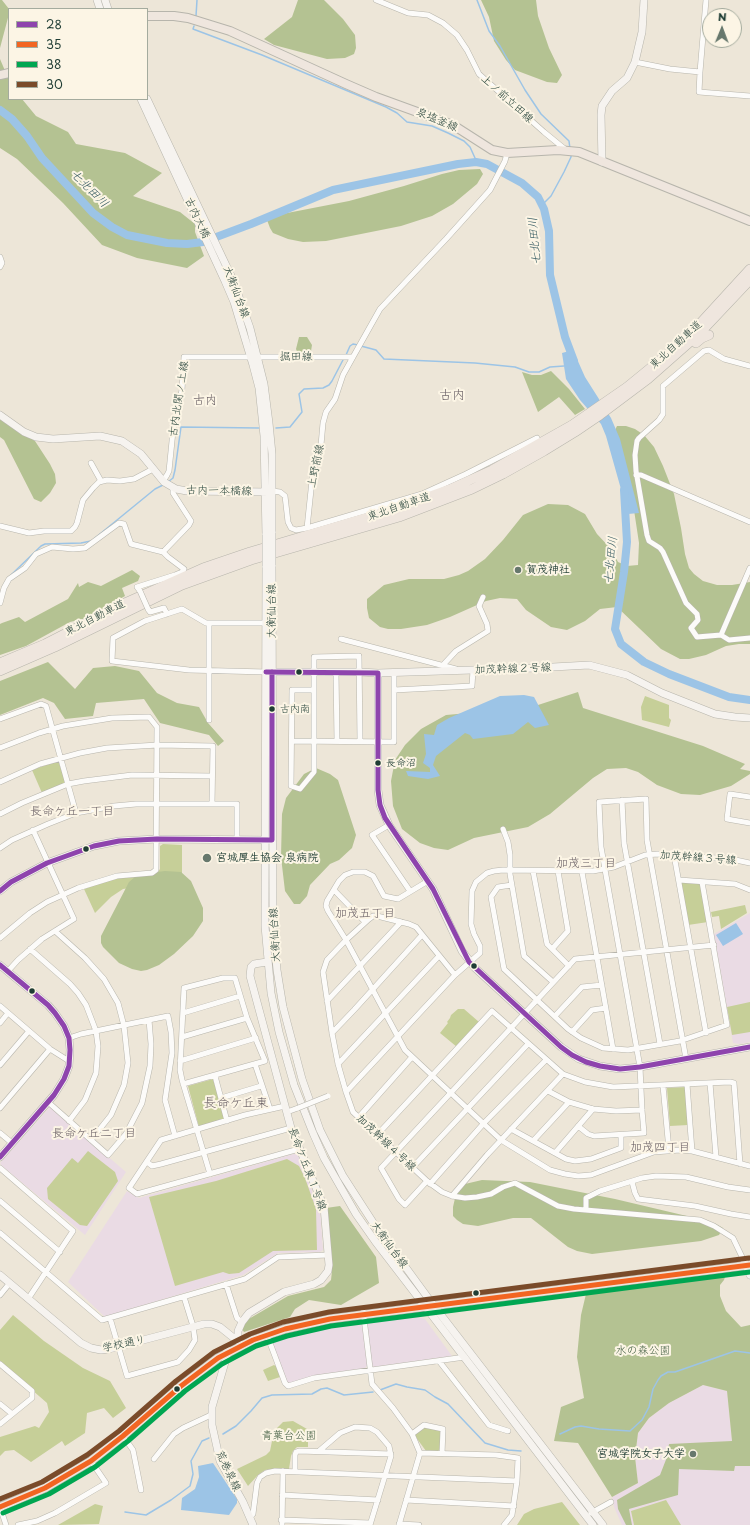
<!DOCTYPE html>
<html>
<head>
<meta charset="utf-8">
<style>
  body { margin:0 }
  #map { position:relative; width:750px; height:1525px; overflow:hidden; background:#ede6d8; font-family:"Playpen Sans",sans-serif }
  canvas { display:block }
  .legend { position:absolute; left:8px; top:8px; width:140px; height:92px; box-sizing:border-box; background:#fcf5e5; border:1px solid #a4ab9e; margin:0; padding:5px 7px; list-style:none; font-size:12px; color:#1f3d34 }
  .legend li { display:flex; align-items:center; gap:8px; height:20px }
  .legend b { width:20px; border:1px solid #a4ab9e }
  .north { position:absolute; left:702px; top:8px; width:40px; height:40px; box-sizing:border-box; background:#fcf5e5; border:1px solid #a4ab9e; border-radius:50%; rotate:1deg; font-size:11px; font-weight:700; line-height:16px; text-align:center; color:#1f3d34 }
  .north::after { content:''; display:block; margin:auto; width:14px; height:18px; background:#67786d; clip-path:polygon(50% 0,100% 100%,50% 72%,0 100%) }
</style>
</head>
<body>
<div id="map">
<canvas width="750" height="1525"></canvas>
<ul class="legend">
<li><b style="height:5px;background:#8e44ad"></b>28</li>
<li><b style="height:5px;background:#f26522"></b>35</li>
<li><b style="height:5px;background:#00a651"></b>38</li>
<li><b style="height:5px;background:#7a4b2a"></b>30</li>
</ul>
<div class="north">N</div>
</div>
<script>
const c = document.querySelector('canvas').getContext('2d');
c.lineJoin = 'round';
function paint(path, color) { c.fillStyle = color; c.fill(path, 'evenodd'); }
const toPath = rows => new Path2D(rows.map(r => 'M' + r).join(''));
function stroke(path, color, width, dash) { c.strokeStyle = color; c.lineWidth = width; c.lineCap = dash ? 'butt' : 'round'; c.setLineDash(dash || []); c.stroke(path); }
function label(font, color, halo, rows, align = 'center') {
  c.font = font + ' "Playpen Sans","Klee One",sans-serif'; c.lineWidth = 4; c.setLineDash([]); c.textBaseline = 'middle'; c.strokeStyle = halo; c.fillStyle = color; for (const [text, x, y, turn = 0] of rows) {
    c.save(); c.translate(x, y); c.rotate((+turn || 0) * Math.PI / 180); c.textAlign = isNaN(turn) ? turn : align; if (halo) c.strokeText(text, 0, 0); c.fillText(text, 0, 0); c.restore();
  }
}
paint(toPath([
  [750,913,750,1042,739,1044,733,1043,714,934],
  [50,1107,126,1172,85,1235,2,1166,0,1163],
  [297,1153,320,1211,323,1250,320,1252,278,1253,243,1275,105,1317,68,1282,127,1191,139,1198],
  [409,1314,425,1319,452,1356,374,1367,372,1365,366,1320],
  [361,1320,368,1365,365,1368,313,1376,290,1383,287,1382,270,1338,309,1327],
  [703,1385,727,1391,732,1441,750,1450,750,1525,622,1525,614,1507,612,1497,638,1483,635,1457,638,1433,649,1418,669,1403]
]), '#eadbe4');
paint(toPath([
  [645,696,669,705,669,718,671,720,669,727,642,720,641,707],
  [55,762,59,763,65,781,63,785,42,793,32,770],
  [163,844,182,845,182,885,136,887,123,889,111,897,95,913,84,889,105,881,118,878,156,875,160,869,160,846],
  [683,882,699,883,701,885,708,922,688,925,681,884],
  [745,905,747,913,721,929,719,916,712,917,711,912],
  [750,1002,750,1032,732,1035,727,1007],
  [458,1009,464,1009,479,1022,457,1047,440,1033,448,1023,447,1022,450,1018,451,1015],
  [213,1079,225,1119,199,1127,188,1086],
  [686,1087,688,1125,670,1126,667,1088],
  [88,1151,115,1172,118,1181,87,1226,80,1225,48,1199,47,1188,72,1158,78,1163],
  [287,1159,299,1166,305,1178,316,1209,317,1250,273,1251,239,1273,229,1274,223,1272,175,1286,149,1197,216,1181],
  [13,1315,44,1341,83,1368,110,1381,126,1408,113,1418,104,1408,87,1413,85,1433,65,1446,62,1441,31,1462,14,1450,5,1451,0,1456,0,1437,35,1426,39,1428,49,1412,47,1403,0,1362,0,1330],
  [274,1365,277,1367,280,1377,268,1381,263,1370],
  [293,1421,307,1429,308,1432,308,1447,297,1447,293,1451,291,1456,289,1469,274,1469,265,1470,258,1475,248,1486,237,1469,266,1455,270,1451,273,1436,277,1428,283,1422],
  [424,1427,439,1430,441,1432,440,1449,438,1451,426,1451,415,1436,416,1433],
  [666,1500,681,1525,634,1525,631,1511],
  [562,1502,580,1525,517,1525,524,1514,534,1509],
  [95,1504,103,1506,99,1524,58,1525]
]), '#c6cf98');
paint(toPath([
  [0,0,2,0,9,9,9,14,0,48],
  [298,0,324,0,343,19,355,35,356,48,354,54,345,58,327,59,274,45,264,39,292,17],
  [481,0,536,0,538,16,549,48,562,75,557,83,547,82,515,70,506,60,494,41,489,17],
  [0,59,9,80,9,99,22,99,36,116,68,132,76,144,125,153,162,173,133,196,180,212,195,224,195,232,204,256,187,268,137,258,102,245,63,203,17,159,0,148],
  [480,169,483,174,477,184,453,204,432,216,401,226,326,241,303,242,288,239,273,233,270,228,267,220,268,218,282,214,349,201,404,186,442,174,459,170],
  [299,337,307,337,312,345,311,351,307,353,298,354,296,349],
  [551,371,569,389,585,409,575,415,559,397,538,412,522,372,532,375,541,375],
  [0,418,35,441,50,464,55,474,56,483,50,493,41,502,34,499,4,440,0,437],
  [617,426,626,426,635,429,644,435,654,447,663,466,674,494,681,528,685,554,689,568,694,574,703,581,717,585,732,585,750,582,750,644,739,644,726,646,706,655,689,659,680,659,661,649,617,607,600,609,585,621,567,630,551,627,526,610,517,599,500,598,486,601,450,617,427,625,401,629,388,629,380,627,369,618,367,608,367,599,384,585,409,579,444,579,459,575,468,571,485,559,503,540,523,515,548,504,568,505,585,514,597,534,612,550,618,562,627,566,638,565,639,543,634,510,614,432],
  [132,570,140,576,138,581,122,588,125,596,87,618,70,622,26,646,0,655,0,624,2,623,19,617,25,622,68,599,78,583,79,587,88,582,101,586],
  [48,662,75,689,93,668,115,666,139,671,157,693,177,703,199,707,208,723,224,741,218,746,209,735,160,723,144,699,96,703,93,716,65,719,54,703,43,698,0,715,0,681],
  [578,692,583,708,703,746,745,764,740,769,750,771,750,774,731,786,700,795,681,794,657,785,638,772,626,768,607,769,593,778,550,814,528,827,474,838,448,850,434,848,420,843,402,829,393,806,391,781,395,760,405,745,421,729,446,715,480,712,538,705],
  [316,768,330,774,338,780,356,835,352,848,339,860,330,864,310,885,307,896,300,904,294,904,285,891,281,857,282,814,286,798,304,774],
  [165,871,181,872,191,881,203,908,203,921,193,936,174,954,159,965,147,970,141,971,132,969,119,963,103,947,101,943,101,936,129,882,135,877,141,874],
  [482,1180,530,1182,615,1199,691,1217,716,1224,723,1228,719,1235,701,1241,592,1254,577,1251,568,1247,531,1218,513,1218,478,1226,463,1224,457,1220,453,1216,453,1207,456,1194,465,1184],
  [340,1206,376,1257,379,1283,341,1305,309,1300,295,1309,290,1317,244,1332,242,1329,247,1320,288,1296,324,1287,331,1280,332,1271,326,1208],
  [726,1274,724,1280,720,1285,720,1296,726,1311,741,1327,750,1325,750,1466,735,1466,734,1471,679,1469,678,1495,629,1509,632,1525,626,1525,618,1509,617,1500,660,1475,667,1457,669,1444,732,1441,727,1391,703,1385,669,1403,649,1418,638,1433,635,1457,638,1483,612,1497,578,1443,554,1441,561,1407,584,1398,577,1357,581,1315,586,1294]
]), '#b4c292');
paint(toPath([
  [573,350,585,377,611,418,620,439,639,513,628,514,606,436,601,424,580,400,566,379,562,353],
  [524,695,534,697,549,725,535,728,528,722,513,734,473,739,470,735,465,733,436,756,433,765,440,776,428,779,408,776,406,771,430,772,430,768,423,763,426,754,424,734,434,735,437,725,449,718,500,696],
  [736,923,743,934,723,946,716,935],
  [213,1463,237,1499,237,1503,229,1515,181,1510,182,1498,195,1489,199,1477,198,1466]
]), '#9cc4e6');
stroke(toPath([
  [477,0,489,31,500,46,525,90,541,114,569,141,570,149],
  [196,16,197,0],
  [194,26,193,29,262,55,386,107,397,113,407,122,432,126,448,133,464,141,470,147,475,158,475,162],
  [542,205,551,196,564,172,571,157,571,154],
  [361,346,376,350,384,359,475,363,515,367,529,372,539,372,550,367,564,366],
  [346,355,350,346,353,344,358,345],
  [276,428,290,427,302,412,299,394,304,389,323,388,329,385,332,381,344,358],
  [168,482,173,478,175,470,181,427,259,428],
  [95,538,155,489,163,485],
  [11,575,41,546,45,544,81,543,91,541],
  [380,1390,396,1384,407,1387,425,1390,435,1397,448,1404,485,1443,508,1450,521,1451],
  [223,1434,236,1426,251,1411,262,1398,272,1395,312,1394,321,1389,327,1388,344,1395,373,1392],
  [560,1434,575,1427,581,1426,599,1429,630,1431,642,1420,649,1407,653,1389,658,1380,661,1376,668,1372,675,1372,735,1351,750,1353],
  [125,1512,146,1515,171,1500,190,1486,193,1474,191,1461,202,1441,209,1438]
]), '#9cc4e6', 1.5);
stroke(toPath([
  [0,110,12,119,27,136,42,158,93,213,112,227,127,235,167,243,187,244,203,242,251,224,333,190,458,164,476,162,487,164,522,183,538,197,544,209,549,231,550,275,565,337,574,361],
  [624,490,627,542,624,572,615,629,621,644,644,662,669,674,729,697,750,700]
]), '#9cc4e6', 8);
const street = toPath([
  [376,0,408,13,428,15,443,23,457,35,467,50,479,74,544,132,566,150],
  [706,0,700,72,699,92,750,96],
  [635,62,670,69,700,72],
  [0,257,2,263,0,267],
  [750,366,724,359,709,350,704,351,663,386,663,414,659,420,639,438,637,441,635,455,636,471,647,535,649,541,660,548,663,552,686,603,697,614,698,620,691,628,697,637,721,635,750,568],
  [91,463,101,481],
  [636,475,641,475,750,522],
  [163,481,167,475,169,471,173,431,182,390,184,357,353,357],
  [272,491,280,492,285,496,288,522,291,528,296,530,307,528,313,471,321,445,323,423,326,412,335,399,343,375,353,357,380,309,446,239,490,190,505,161,507,153],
  [0,526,29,533,44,531,71,531,75,527,77,523,83,500,93,488,99,482,107,480,120,481,134,479,153,469],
  [307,528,422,494,466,474,537,438,539,442],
  [163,552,189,525,191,521,173,493,173,487],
  [0,603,4,588,9,579,25,568,36,554,52,547,73,549,85,548,119,523,124,524,131,544,163,552,168,557,184,569,182,572,175,575,137,587,140,591],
  [148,609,150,612,164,608,167,614],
  [209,623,209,720],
  [721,635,729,640,750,638],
  [341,639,456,669],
  [443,665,456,651,488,631,487,624,479,606,483,597],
  [266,672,189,670,112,661,113,638,145,621,182,609,206,623,266,623],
  [336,672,337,741],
  [313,690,292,690,291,786,300,789,314,772,314,657,359,656,360,741],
  [394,690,472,686,473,670],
  [0,719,41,704,46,706,76,813],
  [292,741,394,742,394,672],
  [0,748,39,733,63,726,112,718,149,717,157,727,156,870,152,873,117,876,78,888,47,902,30,913,0,938],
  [0,782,40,764,80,753,107,748,158,745,213,746,212,804],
  [750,797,730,794,727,819,750,823],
  [622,800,624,843,660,1044],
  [0,814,22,803,68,784,84,781,132,775,212,776],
  [389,825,372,835,410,891],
  [503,829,508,842,510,855,510,874,524,956,553,982],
  [0,848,12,840,48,824,76,813,114,806,136,804,237,804,237,839],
  [674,855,706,1033],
  [533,871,547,944,569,966],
  [582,872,613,1049],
  [679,880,735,884,750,890],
  [428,881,398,899,384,896,373,876,365,872,353,872,345,875,339,881,327,901,326,906,328,911,346,940,327,960,323,972,332,1033,338,1064,346,1092,353,1112,427,1181,442,1192,452,1196,465,1198,477,1197,491,1194,503,1187,515,1183,558,1206,574,1209,700,1220,714,1226,733,1238,744,1261],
  [512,885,498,887,491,897,504,969,568,1029,581,1038,603,1048,628,1050,680,1041,727,1025,702,882],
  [334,890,365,922],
  [55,931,85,958,104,979,118,1003,124,1026,128,1063,124,1085,111,1115,91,1140],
  [30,949,70,984,78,993,86,1005,96,1031,98,1046,96,1073,85,1100,69,1121],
  [552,949,568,931,558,871],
  [8,971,18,960,42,939,74,919,33,830],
  [455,975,416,927,409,924,377,916,373,916,369,919,346,940,405,1050,501,1140,550,1170,565,1174,578,1176,591,1175,654,1152,680,1150,692,1151,750,1166],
  [327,1001,401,922],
  [0,1006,50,1049,69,1061],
  [183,1013,240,996],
  [555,1016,582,987,602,985],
  [0,1023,8,1013],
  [572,1032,592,1010,606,1008],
  [332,1033,354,1010,422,935],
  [182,1037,247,1018],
  [69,1038,81,1034,168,1016,171,1032,172,1053,165,1100,175,1136],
  [180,1061,256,1038],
  [255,1064,270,1109],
  [338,1064,439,956],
  [0,1065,29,1031],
  [215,1076,227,1121],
  [710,1083,716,1157],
  [183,1084,265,1061,247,1018,235,978,223,978,184,988,180,1070,182,1080,210,1174],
  [687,1084,692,1151],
  [663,1086,669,1150],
  [548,1091,569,1102,593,1109,616,1111,642,1110],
  [346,1092,455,975,480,953,480,946,474,934,471,924,472,891,476,882,487,873,494,871,503,870,593,871,614,867,645,855,658,854,731,859,750,863],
  [221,1098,261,1086],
  [48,1102,108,1155,126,1134,142,1103,150,1066,151,1044,149,1020],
  [285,1106,245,1115,161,1140,129,1188,137,1194,299,1149],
  [0,1108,50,1049],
  [287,1112,298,1108],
  [358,1118,412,1057],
  [578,1126,588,1134,594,1136,644,1133,642,1110,640,1067,601,847,599,802,646,799,647,840,686,1059],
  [511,1129,566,1159,575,1161,591,1159,621,1148,621,1135],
  [0,1133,12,1143],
  [377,1135,492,1011,563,1074,585,1082,613,1087,730,1082,734,1083,740,1164],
  [533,1141,569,1102],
  [555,1153,593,1109],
  [147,1162,152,1166,161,1164,291,1128],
  [0,1168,73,1231,28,1299],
  [412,1168,528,1044],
  [427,1181,405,1205,399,1199,381,1168,575,959,714,945],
  [632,1182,635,1193,638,1199,695,1206,731,1214,750,1217],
  [430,1184,484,1123,546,1060],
  [452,1196,487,1155,563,1074],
  [0,1201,60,1252],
  [586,1210,586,1198,600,1191,642,1178,656,1176,686,1177,728,1187,750,1190],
  [0,1233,102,1320,245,1279,278,1257,328,1255],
  [226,1284,237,1318,242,1322],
  [0,1295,9,1284],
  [363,1310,372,1384,393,1408,412,1434,420,1453],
  [110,1318,127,1376,178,1362,189,1350,195,1340,193,1326,184,1297],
  [267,1335,285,1383,288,1386,314,1378,465,1357],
  [439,1361,489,1425,508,1431],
  [0,1364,32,1391,32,1398,0,1424],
  [0,1404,11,1413],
  [412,1434,424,1425,443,1429,442,1454],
  [123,1436,133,1450,141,1490],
  [319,1451,340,1433,355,1427,370,1428,377,1432,389,1446,391,1456,370,1525],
  [420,1453,496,1455,518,1458,517,1481,512,1515,504,1525],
  [154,1459,174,1434,183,1428,211,1415],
  [295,1472,295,1455,296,1452,299,1451,391,1454],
  [282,1495,378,1500],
  [406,1500,514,1506],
  [0,1507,6,1525],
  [591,1513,611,1502],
  [250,1517,253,1514,257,1483,260,1477,266,1473,275,1471,517,1481],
  [281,1520,370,1523],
  [399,1524,419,1525],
  [18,1525,37,1521,55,1513,106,1483,91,1461],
  [282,1525,283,1471],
  [399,1525,420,1453]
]);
const secondary = toPath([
  [97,0,100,9],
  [105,0,108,9],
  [141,99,225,281,234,302,253,365,259,388,264,436,266,535],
  [147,99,233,280,250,328,264,384,269,423,272,454,272,533],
  [602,162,601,115,602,106,612,91,627,78,635,62,642,32,644,0],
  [0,415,24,432,36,437,53,439,100,436,122,441,141,454,164,482,176,489,187,491,269,492],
  [272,565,273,927,277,970,283,1007,302,1079,320,1130,343,1176,374,1224,434,1306,603,1525],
  [266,566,265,926,271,993,279,1032,294,1085,313,1133,324,1158,356,1214,375,1241,593,1525],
  [268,672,359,672,378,673,535,668,589,665,627,675,662,693,715,714,735,717,750,718],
  [378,673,378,790,380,805,389,825,433,889,462,951,475,968,561,1047,579,1059,600,1066,620,1069,640,1067,750,1047],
  [0,891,11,882,47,863,94,846,119,841,157,839,268,840],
  [0,965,48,1005,55,1013,64,1026,69,1038,70,1050,69,1066,64,1079,54,1095,0,1157],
  [744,1261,750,1275],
  [0,1275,81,1343,91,1348,101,1350,109,1349,204,1324,212,1324,220,1327,240,1343],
  [238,1341,238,1331,242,1322,249,1313,284,1292,314,1284,321,1280,328,1271,329,1265,324,1207,291,1128,250,976,251,967,254,964,267,962],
  [226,1348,228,1352,212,1407,212,1425,220,1461,243,1502,253,1525]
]);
const primary = toPath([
  [147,16,174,16,188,18,230,31,346,84,376,97,453,125,492,150,507,153,558,150,579,152,750,221],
  [0,75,9,73],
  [0,1507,45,1488,91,1461,123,1436,181,1386,218,1358,253,1340,285,1329,330,1319,750,1265]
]);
const highway = toPath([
  [696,343,702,338,709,335],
  [0,663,45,644,127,602,203,568,250,552,392,510,450,489,492,470,572,425,627,387,665,356,695,329,750,269],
  [0,671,55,647,182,585,251,560,399,517,472,489,503,474,544,451,575,432,600,415,648,379,699,334,750,280]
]);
stroke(street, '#b7b5ac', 6);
stroke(secondary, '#b7b5ac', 8);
stroke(primary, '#b7b5ac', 10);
stroke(highway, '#b7b5ac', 10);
stroke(street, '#fcfbf9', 5);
stroke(secondary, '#f6f3ef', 7);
stroke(primary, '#efe6de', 8);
stroke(highway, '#efe6de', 9);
const streetBridge = toPath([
  [140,591,148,609],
  [298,1108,328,1096]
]);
const secondaryBridge = toPath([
  [272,533,272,565],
  [266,566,266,535]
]);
stroke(streetBridge, '#b7b5ac', 6, []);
stroke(secondaryBridge, '#b7b5ac', 8, []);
stroke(streetBridge, '#fcfbf9', 5);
stroke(secondaryBridge, '#f6f3ef', 7);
stroke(toPath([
  [266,672,378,673,378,790,380,805,385,818,433,889,469,962,561,1047,572,1055,586,1062,600,1066,620,1069,640,1067,750,1047],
  [0,891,11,882,47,863,94,846,119,841,157,839,272,840,272,672],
  [0,965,48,1005,55,1013,64,1026,69,1038,70,1050,69,1066,64,1079,54,1095,0,1157]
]), '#8e44ad', 5);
stroke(toPath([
  [0,1507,45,1488,91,1461,123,1436,181,1386,218,1358,253,1340,285,1329,330,1319,750,1265]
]), '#f26522', 5);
stroke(toPath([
  [3,1513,49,1494,95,1467,128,1441,185,1391,222,1364,256,1346,287,1336,331,1326,750,1272]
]), '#00a651', 5);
stroke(toPath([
  [0,1499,42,1482,87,1455,119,1431,176,1381,214,1352,250,1334,283,1322,329,1312,749,1258]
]), '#7a4b2a', 5);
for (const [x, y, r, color] of [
  [518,570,4,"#67786d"],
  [299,672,3.5,"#1f3d34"],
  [272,709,3.5,"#1f3d34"],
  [378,763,3.5,"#1f3d34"],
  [86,849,3.5,"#1f3d34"],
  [207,858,5,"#67786d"],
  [474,966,3.5,"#1f3d34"],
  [32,991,3.5,"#1f3d34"],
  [476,1293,3.5,"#1f3d34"],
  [177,1389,3.5,"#1f3d34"],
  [693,1454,4,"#67786d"]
]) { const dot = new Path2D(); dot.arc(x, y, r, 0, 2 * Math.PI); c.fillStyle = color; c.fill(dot); stroke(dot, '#fcf5e5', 1.5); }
label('10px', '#1f3d34', '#fcf5e5', [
  ["古内南",280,709],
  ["長命沼",386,763]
], 'left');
label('11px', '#1f3d34', '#fcf5e5', [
  ["上ノ前立田線",507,99,42],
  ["泉塩釜線",437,120,23],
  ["古内大橋",197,218,65],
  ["大衡仙台線",236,292,69],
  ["東北自動車道",676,345,-42],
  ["掘田線",296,357],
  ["古内北関ノ上線",179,399,-81],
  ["上野前線",316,466,-78],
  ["古内一本橋線",219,491,1],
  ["東北自動車道",399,507,-19],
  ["大衡仙台線",272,611,-90],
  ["東北自動車道",95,618,-27],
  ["加茂幹線２号線",513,669,-2],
  ["加茂幹線３号線",698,858,4],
  ["大衡仙台線",275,935,-93],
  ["加茂幹線４号線",386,1143,43],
  ["長命ケ丘東１号線",307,1169,69],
  ["大衡仙台線",389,1245,54],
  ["学校通り",124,1344,-12],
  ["荒巻泉線",228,1471,64]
]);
label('bold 11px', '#1f3d34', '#fcf5e5', [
  ["賀茂神社",526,570],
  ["宮城厚生協会 泉病院",216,858],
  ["宮城学院女子大学",685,1454,"right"]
], 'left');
label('11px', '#415d40', '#fcf5e5', [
  ["水の森公園",643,1351],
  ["青葉台公園",289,1436]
]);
label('italic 12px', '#365b62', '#fcf5e5', [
  ["七北田川",89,189,45],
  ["七北田川",535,241,-95],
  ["七北田川",611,560,-84]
]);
label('12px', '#6c6267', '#fcf5e5', [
  ["古内",205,401],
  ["長命ケ丘一丁目",72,812],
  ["加茂三丁目",586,864],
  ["加茂五丁目",365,914],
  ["長命ケ丘二丁目",94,1134],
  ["加茂四丁目",660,1148]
]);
label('13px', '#6c6267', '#fcf5e5', [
  ["古内",452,395],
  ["長命ケ丘東",236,1103]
]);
</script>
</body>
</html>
